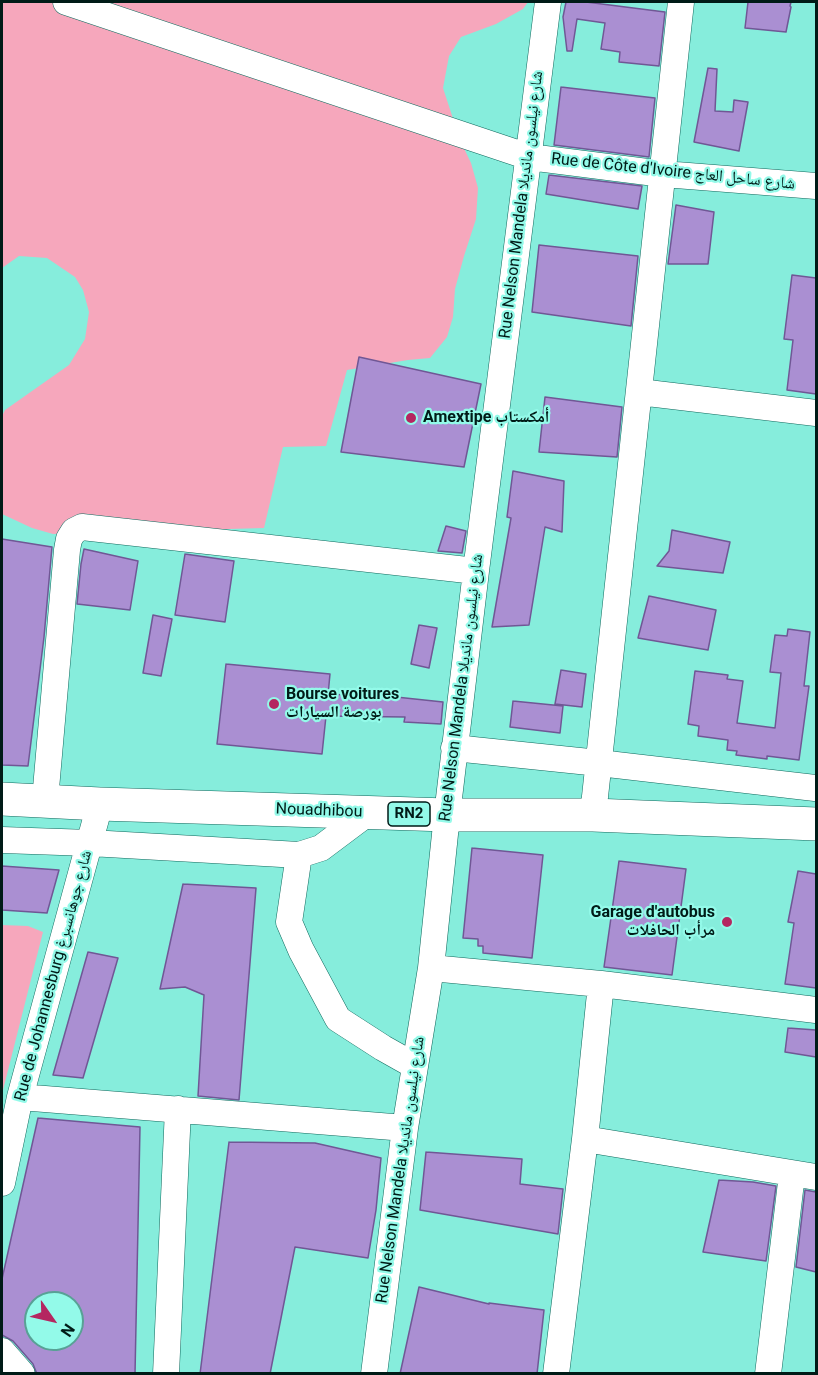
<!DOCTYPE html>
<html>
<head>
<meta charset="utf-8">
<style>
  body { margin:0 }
  #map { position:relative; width:818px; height:1375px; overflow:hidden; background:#86eddc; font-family:Roboto,sans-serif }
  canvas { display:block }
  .frame { position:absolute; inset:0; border:3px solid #001b17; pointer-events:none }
  .north { position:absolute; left:24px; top:1291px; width:60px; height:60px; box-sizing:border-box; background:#93fae9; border:2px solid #58a195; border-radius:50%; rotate:124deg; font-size:16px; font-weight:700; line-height:24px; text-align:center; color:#001b17 }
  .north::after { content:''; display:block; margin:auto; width:21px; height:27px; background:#b42760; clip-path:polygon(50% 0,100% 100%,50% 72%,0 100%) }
</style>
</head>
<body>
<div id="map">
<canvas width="818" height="1375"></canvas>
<div class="frame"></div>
<div class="north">N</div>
</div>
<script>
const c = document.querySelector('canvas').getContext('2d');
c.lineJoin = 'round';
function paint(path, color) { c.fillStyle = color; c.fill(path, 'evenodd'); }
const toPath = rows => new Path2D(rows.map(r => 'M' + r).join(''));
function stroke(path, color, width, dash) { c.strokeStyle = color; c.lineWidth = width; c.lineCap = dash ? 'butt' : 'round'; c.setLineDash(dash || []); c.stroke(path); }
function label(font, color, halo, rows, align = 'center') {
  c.font = font + ' Roboto,"Noto Naskh Arabic",sans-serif'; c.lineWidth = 4.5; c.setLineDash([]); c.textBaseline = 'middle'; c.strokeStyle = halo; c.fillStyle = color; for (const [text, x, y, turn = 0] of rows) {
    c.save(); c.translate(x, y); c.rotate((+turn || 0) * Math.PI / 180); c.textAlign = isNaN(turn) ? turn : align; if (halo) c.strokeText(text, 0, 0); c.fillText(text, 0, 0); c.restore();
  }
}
paint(toPath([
  [2,2,528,2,523,9,496,24,461,37,449,56,443,88,460,140,471,163,478,188,476,219,464,256,455,289,453,317,447,337,430,358,408,360,347,370,326,446,283,447,264,528,53,534,32,528,2,514,2,416,5,410,69,365,85,339,89,312,83,290,75,277,47,258,19,256,2,268],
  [2,925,28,926,43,932,2,1094]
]), '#f6a7bc');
const building = toPath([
  [566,2,586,2,665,12,659,66,619,62,620,52,601,49,605,23,577,19,572,51,567,51,563,17,566,2],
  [748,2,791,2,790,6,791,7,786,32,745,28,748,2],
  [708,68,717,69,715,111,733,112,734,100,748,102,739,151,694,142,708,68],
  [561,87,655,98,649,157,554,145,561,87],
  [549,175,642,186,638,209,546,194,549,175],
  [676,205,714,212,708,264,668,264,676,205],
  [539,245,638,256,631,326,532,312,539,245],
  [792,275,816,278,816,394,787,390,793,340,784,339,792,275],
  [359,357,481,384,464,467,341,452,359,357],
  [545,397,622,407,617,457,539,452,545,397],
  [513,471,564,481,562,532,545,527,529,625,492,627,511,518,507,517,513,471],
  [446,526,466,531,462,553,438,551,446,526],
  [672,530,730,542,723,573,657,566,669,551,672,530],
  [2,539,52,547,44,637,28,766,2,765,2,539],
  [84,549,138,561,130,610,77,604,81,564,84,549],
  [185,554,234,561,225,622,175,615,185,554],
  [649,596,716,610,708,650,638,638,649,596],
  [153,615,172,619,161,676,143,673,153,615],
  [419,625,437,628,429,668,411,664,419,625],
  [788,629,810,632,804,686,809,686,799,760,767,756,767,759,736,755,737,751,727,750,728,740,698,736,699,726,688,724,695,671,728,675,727,679,743,681,737,723,775,728,781,673,770,672,775,635,787,636,788,629],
  [226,664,330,674,328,695,397,693,396,697,443,702,441,724,404,722,405,717,326,716,322,754,217,744,226,664],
  [561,670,586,674,582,707,555,704,561,670],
  [513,701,563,706,560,733,510,727,513,701],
  [472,848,543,855,532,958,483,953,483,946,478,946,478,939,463,938,472,848],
  [619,861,686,869,672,975,604,967,619,861],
  [2,866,59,870,47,913,2,910,2,866],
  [798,871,816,874,816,988,785,984,794,923,788,922,798,871],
  [183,884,256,888,239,1100,198,1096,204,995,185,987,160,989,183,884],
  [88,952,118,958,83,1078,53,1075,88,952],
  [788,1028,816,1030,816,1057,785,1052,788,1028],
  [38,1118,140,1127,135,1374,37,1374,33,1364,13,1341,2,1335,2,1279,38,1118],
  [36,1303,72,1303,72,1339,36,1339,36,1303],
  [229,1142,315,1143,381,1158,376,1210,368,1258,295,1247,270,1374,200,1374,229,1142],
  [426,1152,522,1159,520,1184,563,1189,558,1234,420,1210,426,1152],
  [719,1180,753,1182,776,1186,766,1261,703,1252,719,1180],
  [805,1190,816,1192,816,1272,796,1267,805,1190],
  [419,1287,489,1304,489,1303,544,1310,537,1374,400,1374,419,1287]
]);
paint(building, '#aa8fd2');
stroke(building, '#705795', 1.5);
const minor = toPath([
  [66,2,529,157,663,174,816,186],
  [639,392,816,413],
  [454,748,599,763,815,788],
  [45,800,67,550,69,539,74,531,82,527,476,571],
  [593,815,681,2],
  [2,840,90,843,299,855,321,848,369,812],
  [299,855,289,922,301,950,338,1019,383,1048,415,1066],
  [431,968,601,984,816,1010],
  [20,1097,405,1128],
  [585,1139,816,1177],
  [2,1183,20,1097,100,804],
  [2,1351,22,1374],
  [166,1374,178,1109],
  [374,1374,405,1128,431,968,447,815,476,571,548,2],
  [556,1374,585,1139,601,984],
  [768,1374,792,1174]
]);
const highway = toPath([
  [2,799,100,804,447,815,593,815,816,824]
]);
stroke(minor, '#0f695d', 27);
stroke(highway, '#0f695d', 34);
stroke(minor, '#fff', 26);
stroke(highway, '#fff', 33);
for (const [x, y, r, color] of [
  [411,418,6,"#b42760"],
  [274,704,6,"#b42760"],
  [727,922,6,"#b42760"]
]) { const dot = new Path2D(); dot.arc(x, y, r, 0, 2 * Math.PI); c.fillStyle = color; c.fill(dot); stroke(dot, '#93fae9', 2); }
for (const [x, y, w] of [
  [409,814,42]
]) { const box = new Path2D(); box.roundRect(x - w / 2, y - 12, w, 24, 4.5); c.fillStyle = '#93fae9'; c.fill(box); stroke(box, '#001b17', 1.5); }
label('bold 15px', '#001b17', null, [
  ["RN2",409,814]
]);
label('16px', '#001b17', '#93fae9', [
  ["Rue de Côte d'Ivoire شارع ساحل العاج",673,172,6],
  ["Rue Nelson Mandela شارع نيلسون مانديلا",522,205,-83],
  ["Rue Nelson Mandela شارع نيلسون مانديلا",462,688,-83],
  ["Nouadhibou",319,811,2],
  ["Rue de Johannesburg شارع جوهانسبرغ",54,976,-75],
  ["Rue Nelson Mandela شارع نيلسون مانديلا",401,1170,-82]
]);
label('bold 16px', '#001b17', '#93fae9', [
  ["Amextipe أمكستاب",423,418],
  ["Bourse voitures",286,695],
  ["بورصة السيارات",286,713],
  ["Garage d'autobus",715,913,"right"],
  ["مرأب الحافلات",715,931,"right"]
], 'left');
</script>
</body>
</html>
